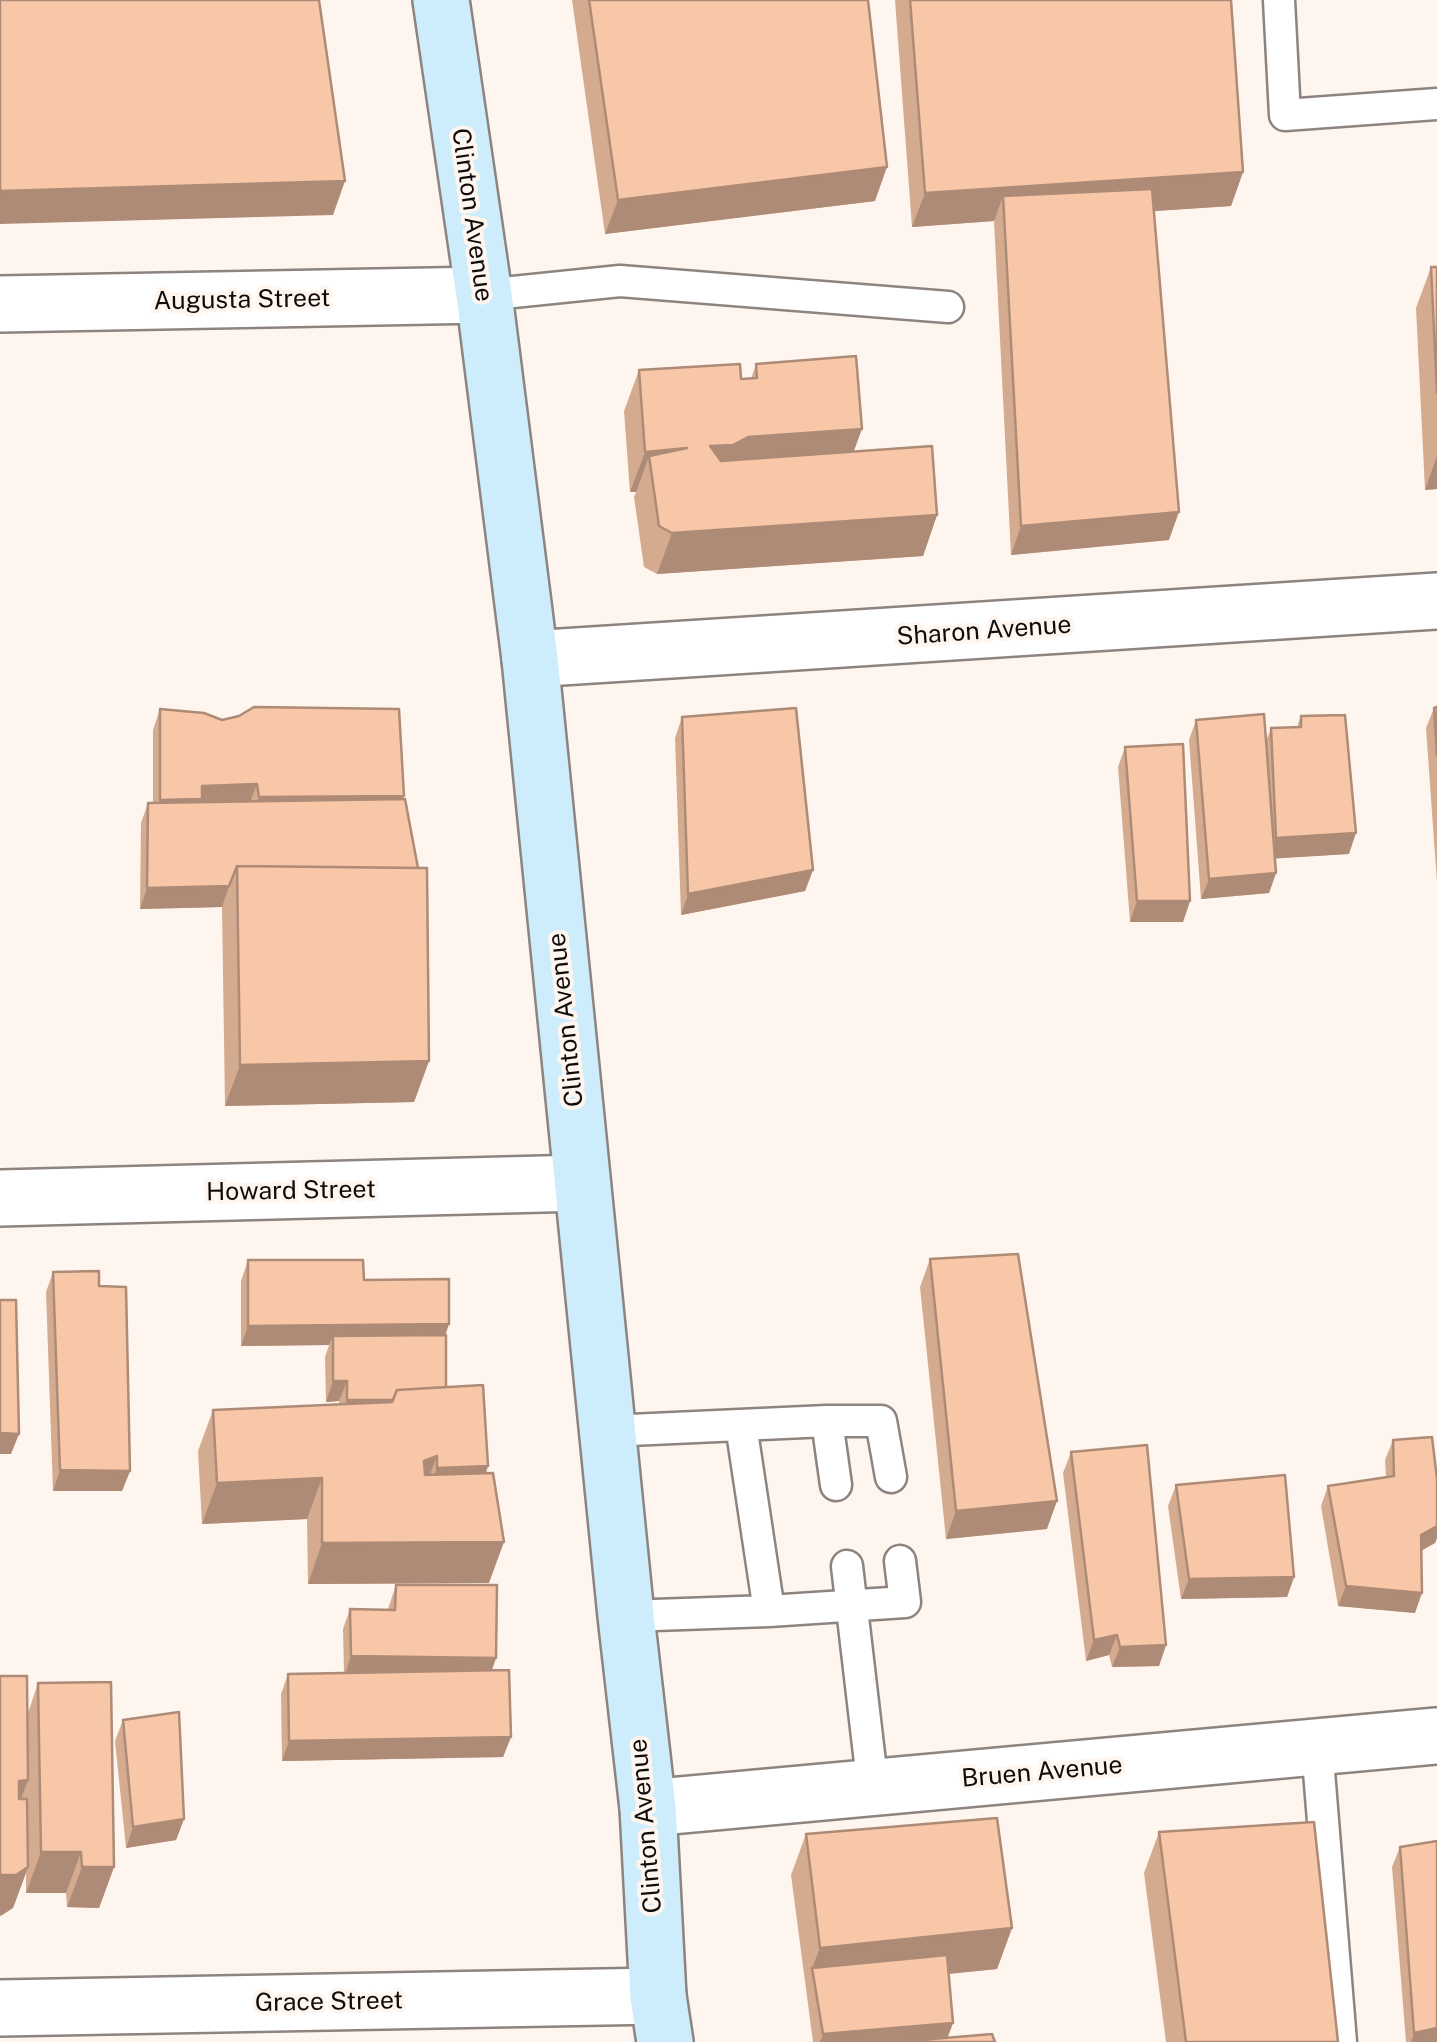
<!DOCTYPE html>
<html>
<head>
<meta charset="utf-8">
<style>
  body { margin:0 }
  canvas { display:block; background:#fff5ef }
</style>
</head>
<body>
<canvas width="1437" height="2042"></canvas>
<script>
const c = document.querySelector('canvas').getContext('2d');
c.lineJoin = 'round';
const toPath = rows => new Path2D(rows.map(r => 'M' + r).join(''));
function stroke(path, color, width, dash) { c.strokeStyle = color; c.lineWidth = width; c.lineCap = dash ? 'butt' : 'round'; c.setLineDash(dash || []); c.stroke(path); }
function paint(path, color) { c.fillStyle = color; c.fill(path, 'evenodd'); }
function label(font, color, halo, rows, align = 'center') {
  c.font = font + ' "Public Sans",sans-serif'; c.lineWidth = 8; c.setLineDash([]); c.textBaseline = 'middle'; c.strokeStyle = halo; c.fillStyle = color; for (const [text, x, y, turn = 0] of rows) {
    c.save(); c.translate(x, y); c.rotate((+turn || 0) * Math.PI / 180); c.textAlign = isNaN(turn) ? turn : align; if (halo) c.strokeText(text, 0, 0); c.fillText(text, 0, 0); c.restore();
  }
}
const service = toPath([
  [1279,0,1285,115,1437,104],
  [484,295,620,281,948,307],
  [827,1421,881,1421,891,1477],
  [741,1425,769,1611,905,1602,900,1561],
  [608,1431,827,1421,836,1485],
  [847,1566,873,1788],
  [626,1616,769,1611],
  [1317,1747,1341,2042]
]);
const minor = toPath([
  [0,304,484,295],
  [530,659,1437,601],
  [0,1198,582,1183],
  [648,1808,1437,1736],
  [0,2008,658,1996]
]);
const secondary = toPath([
  [441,0,484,295,530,659,626,1616,648,1808,658,1996,665,2042]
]);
stroke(service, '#8d847f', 35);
stroke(minor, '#8d847f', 60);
stroke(secondary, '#8d847f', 60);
stroke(service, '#fff', 30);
stroke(minor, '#fff', 55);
stroke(secondary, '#cdecfc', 55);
paint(toPath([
  [572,0,868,0,875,201,605,234],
  [895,0,1231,0,1243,172,1231,206,1154,211,1169,540,1011,555,994,221,912,227],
  [1431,267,1437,267,1437,489,1425,490,1416,308],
  [756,364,854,452,937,515,923,556,657,574,644,567,634,497,636,492,630,492,624,411,639,370,741,379,751,379],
  [1437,707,1437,883,1426,728,1434,708],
  [160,709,404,796,402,799,429,1061,414,1102,225,1106,222,907,140,909,141,823,148,803,153,803,153,730],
  [1301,716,1349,854,1275,858,1276,873,1269,893,1201,899,1189,740,1196,720,1266,741,1271,728,1297,727],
  [682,717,813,870,805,891,681,915,675,738],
  [1125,747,1190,901,1183,922,1130,922,1118,767],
  [930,1259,1047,1529,946,1539,920,1287],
  [248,1260,364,1280,449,1324,445,1335,446,1387,488,1466,486,1474,489,1583,308,1584,307,1519,202,1524,198,1451,213,1410,339,1404,339,1401,326,1402,325,1357,329,1345,241,1346,241,1281],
  [53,1272,99,1286,130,1471,122,1491,53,1491,46,1292],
  [1393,1440,1437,1479,1437,1538,1435,1543,1421,1551,1415,1613,1338,1606,1321,1506,1328,1486,1386,1477,1385,1460],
  [1071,1452,1166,1645,1159,1666,1112,1667,1109,1655,1086,1661,1063,1473],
  [1176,1485,1294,1577,1287,1597,1181,1599,1168,1506],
  [396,1585,496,1658,492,1670,511,1737,503,1757,282,1761,281,1694,288,1674,344,1673,343,1629,350,1609,388,1609],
  [38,1683,114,1867,99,1908,67,1907,66,1893,26,1893,26,1873,13,1908,1,1916,28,1713],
  [123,1720,184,1819,176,1840,126,1848,115,1741],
  [1159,1832,1338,2042,1166,2042,1144,1873],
  [806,1834,1012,1928,997,1969,949,1974,953,2023,947,2038,995,2042,813,2042,791,1875],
  [1400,1847,1437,2042,1406,2042,1392,1867]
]), '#d5ab90');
paint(toPath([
  [887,167,875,201,605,234,618,200],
  [1243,172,1231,206,1004,221,1003,196,994,221,912,227,925,193],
  [345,181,333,215,0,224,0,191],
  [862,429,847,470,733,478,710,446,748,437],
  [687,448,649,456,636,492,630,492,645,452],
  [1437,456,1437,489,1425,490],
  [1179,512,1169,540,1011,555,1021,526],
  [937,515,923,556,657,574,672,533],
  [257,784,249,805,153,820,160,800,202,786],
  [404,796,396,816,251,817,259,797],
  [1356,833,1349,854,1268,859,1276,838],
  [813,870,805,891,681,915,688,894],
  [1276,873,1269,893,1201,899,1209,879],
  [229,886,222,907,140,909,147,888],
  [1137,901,1190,901,1183,922,1130,922],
  [429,1061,414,1102,225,1106,240,1065],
  [449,1324,442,1345,333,1336,329,1345,241,1346,248,1326],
  [333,1381,347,1381,339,1401,326,1402],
  [447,1399,340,1421,347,1400],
  [0,1433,19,1434,11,1454,0,1454],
  [437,1456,422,1496,424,1461],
  [488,1466,474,1506,422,1509,437,1468],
  [60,1470,130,1471,122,1491,53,1491],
  [322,1478,307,1519,202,1524,217,1483],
  [1057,1501,1047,1529,946,1539,956,1511],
  [1437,1526,1437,1538,1435,1543,1413,1555,1421,1535],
  [504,1542,489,1583,308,1584,322,1543],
  [1294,1577,1287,1597,1181,1599,1189,1579],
  [1346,1586,1422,1593,1415,1613,1338,1606],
  [1117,1635,1109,1655,1086,1661,1094,1640],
  [1166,1645,1159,1666,1112,1667,1120,1647],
  [351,1656,496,1658,489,1678,344,1677],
  [511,1737,503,1757,282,1761,289,1741],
  [28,1780,13,1821,19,1781],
  [184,1819,176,1840,126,1848,133,1827],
  [41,1852,81,1852,66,1893,26,1893],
  [28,1867,13,1908,0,1916,0,1875],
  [82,1867,114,1867,99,1908,67,1907],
  [1012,1928,997,1969,815,1987,812,1968,820,1948],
  [953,2023,946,2042,820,2042,823,2034],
  [1437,2028,1437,2042,1411,2042,1414,2033]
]), '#ae8b76');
const building = toPath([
  [0,0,319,0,345,181,0,191,0,0],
  [589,0,868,0,887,167,618,200,589,0],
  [910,0,1231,0,1243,172,925,193,910,0],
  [1152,189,1179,512,1021,526,1003,196,1152,189],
  [1431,267,1437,267,1437,393,1431,267],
  [856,356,862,429,748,437,733,445,710,446,721,461,932,446,937,515,672,533,659,526,649,456,687,448,645,452,639,370,740,364,741,379,757,378,756,364,856,356],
  [254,707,399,709,404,796,259,797,257,784,202,786,202,799,160,800,160,709,204,713,222,720,239,716,254,707],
  [1437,707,1437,756,1434,708,1437,707],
  [796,708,813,870,688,894,682,717,796,708],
  [1264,714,1276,873,1209,879,1196,720,1264,714],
  [1345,715,1356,833,1276,838,1271,728,1301,727,1301,716,1345,715],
  [1183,744,1190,901,1137,901,1125,747,1183,744],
  [405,799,418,868,237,866,229,886,147,888,148,803,405,799],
  [237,866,427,868,429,1061,240,1065,237,866],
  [1018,1254,1057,1501,956,1511,930,1259,1018,1254],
  [248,1260,363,1260,364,1280,449,1279,449,1324,248,1326,248,1260],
  [99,1271,99,1286,126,1287,130,1471,60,1470,53,1272,99,1271],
  [0,1300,16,1300,19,1434,0,1433,0,1300],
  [446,1335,446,1387,397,1390,393,1400,347,1400,347,1381,333,1381,333,1336,446,1335],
  [483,1385,488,1466,437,1468,437,1456,424,1461,425,1475,493,1473,504,1542,322,1543,322,1478,217,1483,213,1410,392,1402,397,1390,483,1385],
  [1432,1437,1437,1479,1437,1526,1421,1535,1422,1593,1346,1586,1328,1486,1394,1476,1393,1440,1432,1437],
  [1147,1445,1166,1645,1120,1647,1117,1635,1094,1640,1071,1452,1147,1445],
  [1285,1475,1294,1577,1189,1579,1176,1485,1285,1475],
  [396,1585,497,1585,496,1658,351,1656,350,1609,395,1610,396,1585],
  [509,1670,511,1737,289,1741,288,1674,509,1670],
  [0,1676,27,1676,28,1780,19,1781,19,1799,27,1799,28,1867,16,1875,0,1875,0,1676],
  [111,1682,114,1867,82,1867,81,1852,41,1852,38,1683,111,1682],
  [179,1712,184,1819,133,1827,123,1720,179,1712],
  [997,1818,1012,1928,820,1948,806,1834,997,1818],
  [1314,1822,1338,2042,1186,2042,1159,1832,1314,1822],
  [1437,1841,1437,2028,1414,2033,1400,1847,1437,1841],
  [947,1955,953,2023,823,2034,812,1968,947,1955],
  [992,2034,995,2042,897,2042,992,2034]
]);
paint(building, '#f8c7a8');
stroke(building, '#ae8b76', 2.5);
label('25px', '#0e0b09', '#fff5ef', [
  ["Clinton Avenue",472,215,82],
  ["Augusta Street",242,300,-1],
  ["Sharon Avenue",984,631,-4],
  ["Clinton Avenue",566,1020,-96],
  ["Howard Street",291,1191,-1],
  ["Bruen Avenue",1042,1772,-5],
  ["Clinton Avenue",646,1826,-95],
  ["Grace Street",329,2002,-1]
]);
</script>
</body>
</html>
